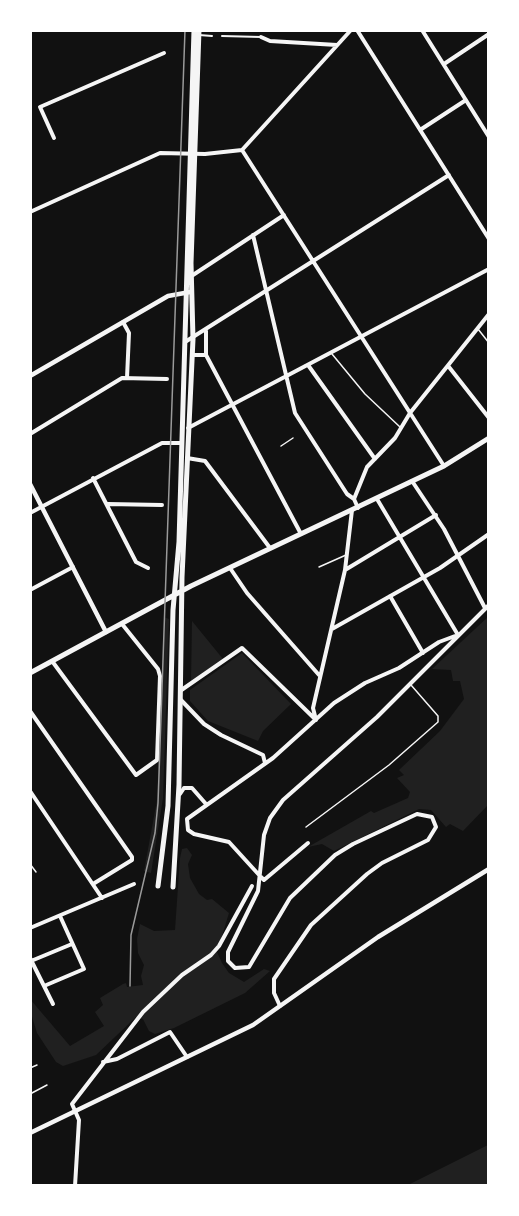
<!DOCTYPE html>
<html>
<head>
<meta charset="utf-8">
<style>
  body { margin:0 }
  #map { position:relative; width:519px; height:1216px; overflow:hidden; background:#111; font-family:Bitter,serif }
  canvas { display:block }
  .frame { position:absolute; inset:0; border:32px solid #fff; pointer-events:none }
</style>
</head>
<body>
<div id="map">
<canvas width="519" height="1216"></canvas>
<div class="frame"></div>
</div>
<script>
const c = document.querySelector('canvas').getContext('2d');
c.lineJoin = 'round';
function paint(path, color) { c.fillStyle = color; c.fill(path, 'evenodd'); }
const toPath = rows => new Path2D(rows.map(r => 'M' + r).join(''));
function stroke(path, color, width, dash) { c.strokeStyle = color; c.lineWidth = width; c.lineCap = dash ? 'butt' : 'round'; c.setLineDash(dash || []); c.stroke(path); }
paint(toPath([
  [489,616,489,804,463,831,450,824,446,827,431,810,419,809,334,851,322,844,308,847,371,811,374,813,408,798,410,792,397,778,404,775,399,770,440,731,464,699,460,681,453,681,451,670,432,669],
  [164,617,169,619,163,798,151,873,144,871,157,800],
  [192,621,223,659,191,681],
  [242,653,291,704,263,731,258,741,208,721,190,701,190,690],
  [187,848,192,855,188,864,190,878,199,894,207,900,212,899,229,913,217,952,222,963,229,973,244,982,264,969,270,971,245,993,174,1028,155,1034,149,1031,143,1019,136,1017,96,1055,63,1066,56,1062,37,1033,30,1010,30,999,70,1046,104,1026,95,1012,103,1005,100,998,123,984,126,983,127,987,143,985,141,976,144,965,138,953,137,939,140,924,154,931,175,930,180,858,182,849],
  [488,1145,489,1186,406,1186]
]), '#202020');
stroke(toPath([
  [478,329,489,343],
  [332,354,365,394,400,427],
  [281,446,293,438],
  [319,567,346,555],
  [306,827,389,765,438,722,438,716,411,685],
  [30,864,36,872],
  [30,1068,37,1065],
  [30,1094,47,1085]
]), '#f5f5f5', 1.5);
stroke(toPath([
  [199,35,212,36],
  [222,36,261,37]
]), '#f5f5f5', 2);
stroke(toPath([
  [357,30,489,239],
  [422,30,489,137],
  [261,37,270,41,337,45],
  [444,64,489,34],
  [420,130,466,100],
  [54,138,40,107,164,53],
  [242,150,444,466],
  [242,150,351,30],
  [30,212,160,153,205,154,242,150],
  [253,235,295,413,347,494,354,499],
  [193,275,284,215],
  [123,322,129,333,127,378],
  [206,331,206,355,301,534],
  [185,342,449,175],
  [192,355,206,355],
  [308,365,375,459],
  [449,367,489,418],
  [188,428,489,269],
  [30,434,122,378,167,379],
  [187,458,205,461,270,548],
  [93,478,136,562,148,568],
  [412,481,444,529,485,608],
  [377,499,458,635],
  [108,504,162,505],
  [358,508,354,499,367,467,395,438,410,413,489,314],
  [30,513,162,443,182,443],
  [230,568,247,593,319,675],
  [345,570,436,515],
  [30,590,73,567],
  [390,596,423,653],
  [332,629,440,568,489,534],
  [52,661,136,775,157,760,160,676,158,669,122,624],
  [180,691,242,648,315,719],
  [181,700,204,724,221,735,263,755,265,763],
  [30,711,132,857,132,860,93,884],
  [316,720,313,708,345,570,352,510],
  [30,791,102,898],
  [180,794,184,788,192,788,206,804],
  [260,876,229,842,194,834,188,830,187,819,273,758,334,703,365,683,399,668,439,642,455,636],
  [261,877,264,880,308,843],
  [30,928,134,884],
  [30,958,53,1004],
  [31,961,72,944],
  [44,986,84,969,60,916],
  [280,1006,274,993,274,979,311,925,367,874,382,863,428,840,436,827,432,817,417,814,353,844,335,855,290,898,249,967,235,968,228,961,228,952,258,891,264,835,270,818,283,800,377,717,489,605],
  [103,1062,117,1059,170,1032,187,1057],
  [75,1186,79,1120,72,1104,143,1012,182,975,211,955,219,946,252,886]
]), '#f5f5f5', 4);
stroke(toPath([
  [30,376,168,296,190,292],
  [30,484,106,632],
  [30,1133,253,1025,378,937,489,869]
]), '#f5f5f5', 4.5);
stroke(toPath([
  [30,673,191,586,444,466,489,438],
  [158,886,168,806,173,610,179,542,194,30],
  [173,887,179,785,182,577,193,339,191,263,199,30]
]), '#f5f5f5', 5);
stroke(toPath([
  [130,986,131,935,155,833,158,803,185,30]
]), '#9a9a9a', 1.5);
</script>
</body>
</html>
